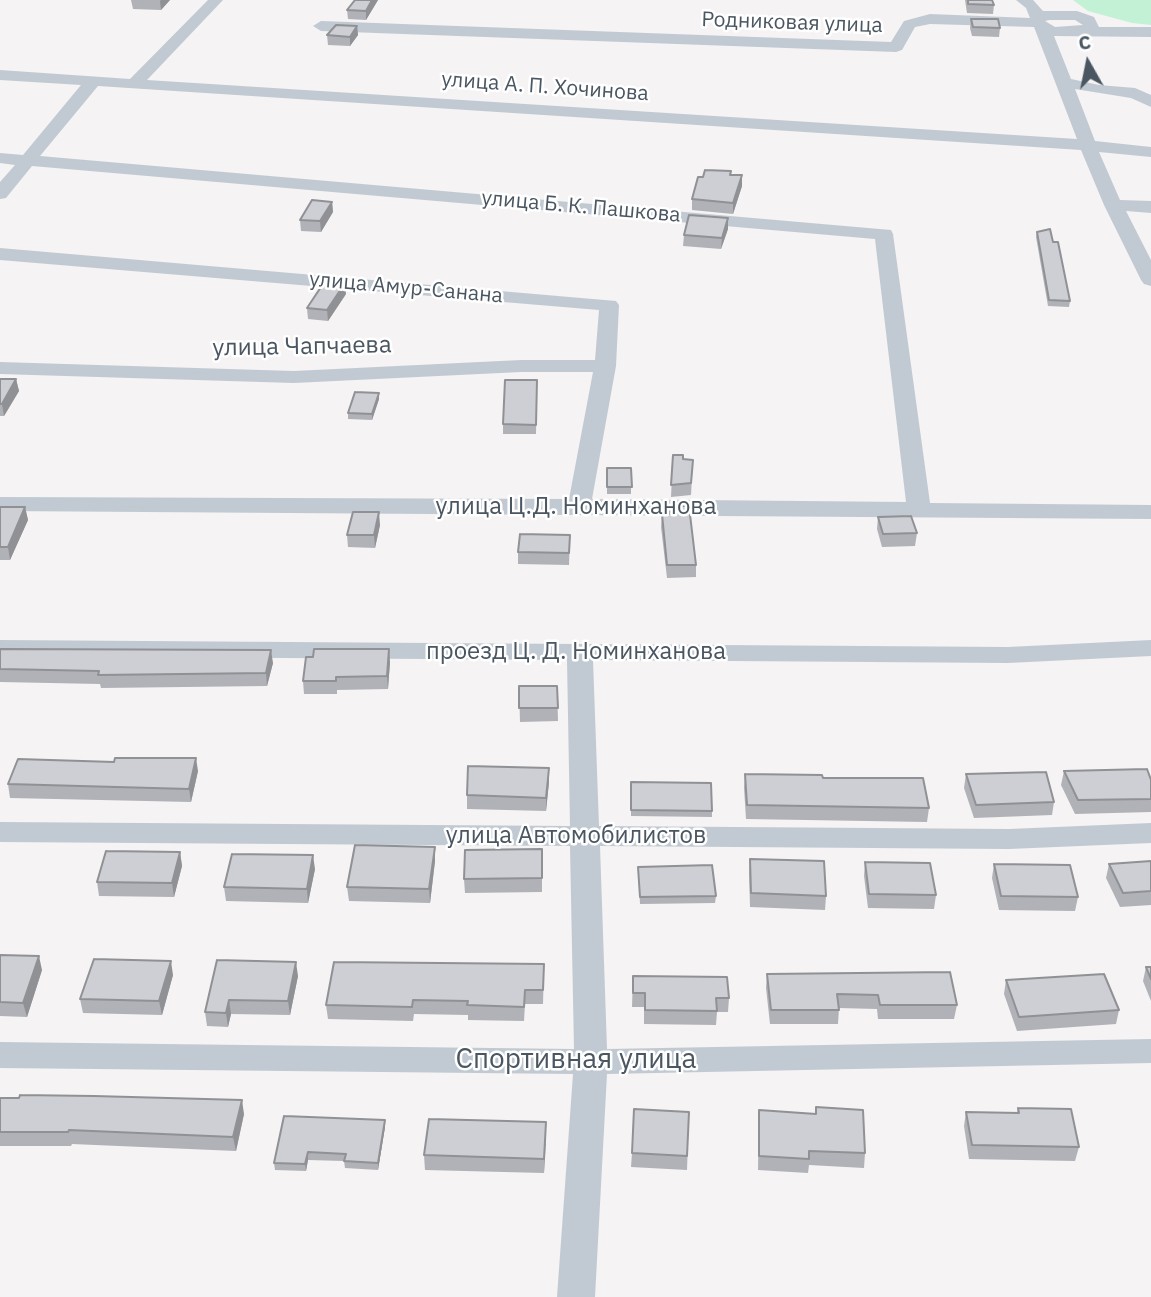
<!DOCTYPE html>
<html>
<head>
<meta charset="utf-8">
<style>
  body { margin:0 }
  #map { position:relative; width:1151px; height:1297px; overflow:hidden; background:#f5f3f3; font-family:"IBM Plex Sans",sans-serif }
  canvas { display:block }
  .north { position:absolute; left:1053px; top:28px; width:70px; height:70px; -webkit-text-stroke:5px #fff; paint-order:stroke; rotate:351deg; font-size:19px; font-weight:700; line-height:28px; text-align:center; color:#4a5661 }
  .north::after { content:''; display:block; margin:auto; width:24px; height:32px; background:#4a5661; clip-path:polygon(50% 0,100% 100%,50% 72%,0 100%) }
</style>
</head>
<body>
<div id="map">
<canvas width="1151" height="1297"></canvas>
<div class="north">С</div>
</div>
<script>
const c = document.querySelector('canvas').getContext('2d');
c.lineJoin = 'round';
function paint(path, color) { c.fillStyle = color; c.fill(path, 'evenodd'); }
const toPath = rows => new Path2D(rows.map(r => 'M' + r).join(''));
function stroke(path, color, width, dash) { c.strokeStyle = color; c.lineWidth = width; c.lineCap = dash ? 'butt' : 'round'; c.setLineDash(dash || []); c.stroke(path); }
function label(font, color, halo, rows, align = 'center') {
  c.font = font + ' "IBM Plex Sans",sans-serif'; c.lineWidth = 5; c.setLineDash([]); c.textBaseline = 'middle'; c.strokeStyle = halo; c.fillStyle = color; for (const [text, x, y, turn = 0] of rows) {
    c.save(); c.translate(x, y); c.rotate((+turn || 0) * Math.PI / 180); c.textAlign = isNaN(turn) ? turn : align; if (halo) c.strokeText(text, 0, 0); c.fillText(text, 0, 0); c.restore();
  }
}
paint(toPath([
  [1073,0,1151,0,1151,25,1132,23,1088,11]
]), '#c3f1d5');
paint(toPath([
  [208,0,223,0,147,80,1077,139,1034,27,930,24,915,27,902,50,896,52,321,31,313,26,321,21,891,42,904,21,930,14,1030,18,1026,8,1016,0,1033,0,1043,11,1077,11,1094,17,1099,27,1151,27,1151,37,1054,36,1071,79,1099,85,1135,88,1151,95,1151,107,1131,98,1075,89,1095,141,1151,147,1151,157,1099,152,1120,200,1151,201,1151,213,1126,211,1151,260,1151,286,1144,284,1141,280,1104,205,1081,150,98,86,40,156,891,230,893,234,930,503,1151,505,1151,519,0,511,0,497,569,499,593,372,521,372,294,383,0,374,0,362,294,371,521,360,595,360,599,310,0,260,0,248,616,301,619,305,616,366,592,499,906,502,875,239,32,166,6,198,0,199,0,182,15,165,0,163,0,153,23,155,81,85,0,80,0,70,130,79,208,0],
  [1049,20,1075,20,1083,25,1055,27,1045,21,1049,20],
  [0,640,1008,647,1151,640,1151,656,1008,663,593,660,599,826,1009,829,1151,823,1151,843,1009,849,600,846,607,1049,1151,1039,1151,1063,607,1074,595,1297,557,1297,573,1074,0,1068,0,1042,574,1049,570,846,0,842,0,822,570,826,567,660,0,656,0,640]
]), '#c1cad2');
paint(toPath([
  [131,0,170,0,161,10,133,9],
  [355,0,378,0,366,20,348,19,347,10],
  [965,0,992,0,994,5,993,14,967,13],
  [971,19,1000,28,999,37,972,36,970,28],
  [357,26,358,35,350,46,328,45,327,35],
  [731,175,742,175,742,186,733,214,692,210,692,199,703,177],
  [332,202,333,212,321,232,301,231,300,220],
  [728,229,721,249,683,246,684,235],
  [1037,232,1053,242,1070,301,1069,307,1048,306,1036,237],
  [346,294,328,321,308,319,307,308],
  [0,379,16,379,19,391,4,416,0,416],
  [537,380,536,434,503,434,503,424],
  [379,393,379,399,372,420,348,419,348,413],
  [673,455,683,459,693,460,691,495,671,497],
  [607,468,631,468,631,494,607,494],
  [0,507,25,507,28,520,10,560,0,560],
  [662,514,696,565,696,577,667,578,661,527],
  [878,517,917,533,915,546,882,547,877,529],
  [380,525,375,548,348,547,347,535],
  [570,535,569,565,518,564,518,552],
  [0,649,273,663,267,686,101,688,100,684,0,682],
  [390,662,388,689,337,690,337,694,304,694,303,681],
  [519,686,557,686,558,721,520,722],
  [198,771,191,802,10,798,8,784],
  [1064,771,1151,780,1151,812,1075,814,1061,785],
  [745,774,823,778,929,808,927,822,746,819,744,788],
  [966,774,1054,802,1052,815,974,818,964,788],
  [549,782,546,811,467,809,467,795],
  [631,782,712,811,712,817,631,816],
  [435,847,435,861,430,903,349,901,347,887],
  [542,849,542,892,465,893,464,879],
  [180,852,182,866,174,897,99,896,97,882],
  [750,859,826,896,825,910,750,907,749,872],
  [1151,861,1151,905,1120,907,1106,878,1109,864],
  [865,862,936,895,934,909,868,908,864,876],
  [994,864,1078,897,1075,911,999,910,992,878],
  [638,867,716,896,715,903,640,904],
  [315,869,308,903,226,901,224,887],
  [0,955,42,970,27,1017,0,1016],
  [217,960,298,976,290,1015,231,1014,228,1027,207,1026,205,1012],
  [544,964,543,1004,525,1004,524,1021,468,1020,468,1015,414,1014,413,1021,328,1019,326,1005],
  [1146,967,1151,967,1151,1001,1143,981],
  [767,974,957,1005,954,1019,878,1019,877,1009,839,1008,838,1024,770,1024,766,988],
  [173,975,162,1015,83,1013,80,999],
  [633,976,729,998,728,1012,717,1012,716,1025,644,1024,644,1007,632,1007],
  [1006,980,1119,1010,1116,1024,1017,1031,1004,994],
  [0,1098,244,1114,236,1151,72,1144,71,1146,0,1146],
  [816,1107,865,1153,864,1168,809,1165,808,1173,758,1170,759,1110,815,1114],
  [1018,1108,1079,1147,1075,1161,969,1159,964,1126,966,1112,1017,1113],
  [689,1112,687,1170,631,1167,632,1153],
  [385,1120,385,1127,378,1170,345,1168,344,1161,308,1160,306,1171,275,1170,274,1163],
  [546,1122,544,1173,425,1170,424,1155]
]), '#b0b2b7');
paint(toPath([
  [161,0,170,0,161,10,160,1],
  [372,0,378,0,366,20,366,11],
  [357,26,358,35,350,46,350,37],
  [742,175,742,186,733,214,733,203],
  [332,202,333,212,321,232,320,221],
  [728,218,728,229,721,249,722,238],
  [345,283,346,294,328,321,327,310],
  [16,379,19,391,4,416,2,404],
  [379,393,379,399,372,420,372,414],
  [25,507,28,520,10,560,8,547],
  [379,512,380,525,375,548,374,535],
  [389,649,390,662,388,689,387,676],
  [271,650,273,663,267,686,266,673],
  [196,758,198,771,191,802,189,789],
  [549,768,549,782,546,811,546,798],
  [435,847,435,861,430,903,429,889],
  [180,852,182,866,174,897,172,883],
  [313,855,315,869,308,903,307,889],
  [39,956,42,970,27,1017,23,1003],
  [171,961,173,975,162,1015,159,1001],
  [296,962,298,976,290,1015,288,1001],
  [229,1000,231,1014,228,1027,226,1013],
  [242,1100,244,1114,236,1151,233,1137],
  [385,1120,385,1127,378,1170,378,1163],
  [546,1122,546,1137,544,1173,544,1159],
  [308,1152,308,1160,306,1171,305,1164]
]), '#909195');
const building = toPath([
  [355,0,372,0,366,11,347,10,355,0],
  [968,0,992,0,994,5,968,4,968,0],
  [971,19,998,19,1000,28,973,27,971,19],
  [336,25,357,26,350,37,327,35,336,25],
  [705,170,731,171,730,175,742,175,733,203,692,199,698,177,703,177,705,170],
  [312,200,332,202,320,221,300,220,312,200],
  [689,215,728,218,722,238,684,235,689,215],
  [1050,229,1053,242,1058,242,1070,301,1049,300,1037,232,1050,229],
  [325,281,345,283,327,310,307,308,325,281],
  [0,379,16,379,2,404,0,404,0,379],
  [505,380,537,380,536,425,503,424,505,380],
  [355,392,379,393,372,414,348,413,355,392],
  [673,455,683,455,683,459,693,460,691,483,671,485,673,455],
  [607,468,631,468,632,487,607,487,607,468],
  [670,506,689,506,696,565,667,565,662,514,669,514,670,506],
  [0,507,25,507,8,547,0,547,0,507],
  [353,512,379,512,374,535,347,535,353,512],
  [911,516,917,533,883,534,878,517,911,516],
  [520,534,570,535,569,553,518,552,520,534],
  [0,649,271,650,266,673,98,675,99,671,0,669,0,649],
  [314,649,389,649,387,676,336,677,336,681,303,681,306,657,313,657,314,649],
  [519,686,557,686,558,708,519,708,519,686],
  [115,758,196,758,189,789,8,784,18,759,114,762,115,758],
  [468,766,549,768,546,798,467,795,468,766],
  [1147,769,1151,780,1151,799,1078,800,1064,771,1147,769],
  [1046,772,1054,802,976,805,966,774,1046,772],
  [745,774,822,775,823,778,923,778,929,808,747,805,745,774],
  [631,782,711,783,712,811,631,810,631,782],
  [355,845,435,847,429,889,347,887,355,845],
  [542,849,542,878,464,879,465,850,542,849],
  [106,851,180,852,172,883,97,882,106,851],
  [232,854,313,855,307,889,224,887,232,854],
  [750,859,824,861,826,896,751,893,750,859],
  [1151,861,1151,891,1123,893,1109,864,1151,861],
  [865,862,930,863,936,895,869,894,865,862],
  [994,864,1070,865,1078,897,1001,896,994,864],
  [712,865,716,896,640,897,638,867,712,865],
  [0,955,39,956,23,1003,0,1002,0,955],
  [94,959,171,961,159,1001,80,999,94,959],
  [217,960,296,962,288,1001,229,1000,226,1013,205,1012,217,960],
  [334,962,544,964,543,990,525,990,524,1007,467,1005,468,1001,413,1000,412,1007,326,1005,334,962],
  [1146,967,1151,967,1151,979,1146,967],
  [950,972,957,1005,880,1005,878,995,837,994,839,1010,771,1010,767,974,950,972],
  [1104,974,1119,1010,1019,1017,1006,980,1104,974],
  [633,976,727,977,729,998,716,998,717,1011,645,1010,645,993,633,993,633,976],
  [20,1095,94,1096,242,1100,233,1137,69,1130,68,1132,0,1132,0,1098,19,1098,20,1095],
  [816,1107,863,1110,865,1153,809,1151,809,1159,759,1156,759,1110,816,1114,816,1107],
  [1018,1108,1071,1109,1079,1147,972,1145,966,1112,1019,1113,1018,1108],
  [634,1109,689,1112,687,1156,632,1153,634,1109],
  [284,1116,385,1120,378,1163,344,1161,346,1154,308,1152,305,1164,274,1163,284,1116],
  [429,1119,546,1122,544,1159,424,1155,429,1119]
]);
paint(building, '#cdcfd5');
stroke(building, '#909195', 2);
label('21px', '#4a5661', '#fff', [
  ["Родниковая улица",792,23,2],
  ["улица А. П. Хочинова",545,87,4],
  ["улица Б. К. Пашкова",581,207,5],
  ["улица Амур-Санана",406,288,5]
]);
label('24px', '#4a5661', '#fff', [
  ["улица Чапчаева",302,347,-1],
  ["улица Ц.Д. Номинханова",576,507],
  ["проезд Ц. Д. Номинханова",576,652],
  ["улица Автомобилистов",576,836]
]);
label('28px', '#4a5661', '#fff', [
  ["Спортивная улица",576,1060]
]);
</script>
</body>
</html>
